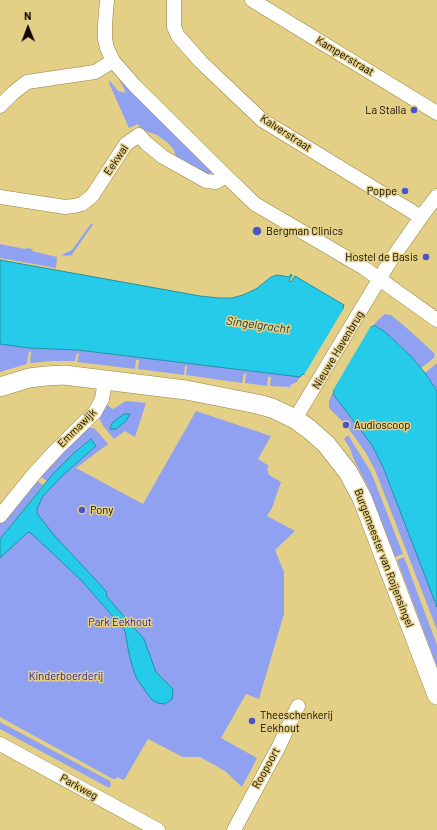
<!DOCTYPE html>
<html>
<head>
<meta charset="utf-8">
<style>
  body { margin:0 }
  #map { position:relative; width:437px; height:830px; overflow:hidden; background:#e4cf87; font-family:Barlow,sans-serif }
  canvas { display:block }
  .north { position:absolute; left:8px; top:8px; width:40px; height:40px; -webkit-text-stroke:3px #e4cf87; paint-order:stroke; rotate:359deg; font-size:11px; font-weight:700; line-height:16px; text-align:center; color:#110b00 }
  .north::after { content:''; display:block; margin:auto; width:14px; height:18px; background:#110b00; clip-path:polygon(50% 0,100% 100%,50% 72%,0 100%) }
</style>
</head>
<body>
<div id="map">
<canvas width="437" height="830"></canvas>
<div class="north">N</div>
</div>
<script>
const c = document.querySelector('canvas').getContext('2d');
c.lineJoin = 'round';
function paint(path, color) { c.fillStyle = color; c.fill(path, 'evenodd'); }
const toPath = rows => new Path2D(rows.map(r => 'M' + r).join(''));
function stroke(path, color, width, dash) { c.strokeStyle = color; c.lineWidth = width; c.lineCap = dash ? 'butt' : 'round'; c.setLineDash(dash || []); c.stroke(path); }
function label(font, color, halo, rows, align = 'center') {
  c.font = font + ' Barlow,sans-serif'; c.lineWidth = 3; c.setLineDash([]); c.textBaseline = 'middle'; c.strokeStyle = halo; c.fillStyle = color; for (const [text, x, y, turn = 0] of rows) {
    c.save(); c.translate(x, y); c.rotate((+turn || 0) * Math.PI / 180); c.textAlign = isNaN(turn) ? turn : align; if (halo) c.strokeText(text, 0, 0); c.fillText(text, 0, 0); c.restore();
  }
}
paint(toPath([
  [119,79,212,172,208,176,176,159,174,150,168,143,157,135,142,130,138,124,129,128,109,83,110,81,118,91,126,93],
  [94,223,71,256,69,255,67,256,61,255,72,250,90,225],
  [0,244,25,249,26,248,33,249,32,251,57,257,56,268,0,258],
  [385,314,391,315,408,329,435,354,434,358,421,368,410,355,398,343,374,325,378,320],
  [0,344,29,348,78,350,300,377,297,382,290,385,291,387,270,386,271,377,268,377,267,386,245,383,246,374,244,373,242,383,186,375,187,366,185,366,184,375,138,369,139,360,136,360,135,369,77,362,79,354,77,353,75,361,52,361,30,363,31,352,29,351,27,364,0,372],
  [437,363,437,391,425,373],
  [332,394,333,394,355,422,372,445,383,467,437,607,437,630,375,470,366,453,348,428,347,424,344,423,329,408,329,401],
  [126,401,146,403,135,437,125,431,114,439,104,427,101,422,99,416,107,405,113,409],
  [129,417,116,429,110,428,112,423],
  [196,411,271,436,258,459,269,466,267,469,269,475,281,482,272,508,267,516,295,531,275,550,284,572,284,614,259,699,246,694,221,738,257,758,242,787,225,771,200,757,183,757,148,739,124,780,117,777,116,779,113,779,0,717,0,546,67,464,74,467,73,466,96,446,91,439,65,462,47,481,37,474,87,428,93,428,95,429,108,444,76,468,143,504],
  [348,435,371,472,403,554,395,557,368,487,354,460,350,448,344,439],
  [34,479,43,485,0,539,0,522],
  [404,557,437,645,437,667,397,560],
  [0,722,110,781,111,785,109,788,0,729]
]), '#90a1f1');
const water = toPath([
  [0,260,200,296,219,298,232,298,243,295,256,289,271,277,277,275,289,277,291,274,292,275,289,281,291,282,295,276,344,305,343,309,372,327,374,325,385,332,410,355,425,373,437,391,437,607,383,467,372,445,333,394,334,391,303,374,300,377,78,350,29,348,0,344,0,260],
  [127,414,130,414,126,421,116,429,110,429,112,423,124,414,127,414],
  [91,439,96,446,63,475,43,496,37,509,37,513,53,534,106,591,107,597,144,639,156,672,173,689,172,699,165,704,158,703,152,700,137,679,134,672,129,654,125,631,122,627,82,581,31,533,28,532,26,534,0,558,0,539,52,475,74,453,91,439]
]);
paint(water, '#25cbe9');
stroke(water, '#1f91a3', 1);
paint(toPath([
  [344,308,372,324,332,392,304,375]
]), '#e4cf87');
const street = toPath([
  [107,0,105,24,105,39,107,48,113,61,135,86,226,176,255,204,364,268,437,320],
  [174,0,174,27,178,36,201,62,262,120,421,217],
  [252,0,437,113],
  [0,106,13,93,27,82,95,72,113,61],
  [0,197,65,207,74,206,82,204,92,196,126,144,139,135,146,143,163,157,206,181,216,182,226,176],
  [295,419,389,263,421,217,437,196],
  [0,516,34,474,57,449,95,412,102,399,105,381],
  [0,744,158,830],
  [234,830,278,748,298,706]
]);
const secondary = toPath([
  [0,387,29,378,46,376,64,375,186,390,257,404,272,408,295,419,309,429,326,444,348,472,362,498,437,695]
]);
stroke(street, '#98843c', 15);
stroke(secondary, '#98843c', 20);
stroke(street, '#fff', 14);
stroke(secondary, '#fff', 19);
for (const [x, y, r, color] of [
  [414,110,4,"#4954c9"],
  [405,191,4,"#4954c9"],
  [257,231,5,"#4954c9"],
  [426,257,4,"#4954c9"],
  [346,425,4,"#4954c9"],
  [82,510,4,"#4954c9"],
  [252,721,4,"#4954c9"]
]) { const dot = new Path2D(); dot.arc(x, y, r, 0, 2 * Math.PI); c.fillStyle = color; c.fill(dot); stroke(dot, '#e4cf87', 1.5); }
label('11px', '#110b00', '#e4cf87', [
  ["Kamperstraat",345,56,31],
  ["Kalverstraat",286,133,33],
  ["Eekwal",116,160,-56],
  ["Nieuwe Havenbrug",338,350,-59],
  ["Emmawijk",77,428,-45],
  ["Burgemeester van Roijensingel",384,558,69],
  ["Roopoort",266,768,-61],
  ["Parkweg",79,787,29]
]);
label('11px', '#110b00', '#e4cf87', [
  ["La Stalla",406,110,"right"],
  ["Poppe",397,191,"right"],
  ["Bergman Clinics",266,231],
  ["Hostel de Basis",418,257,"right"],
  ["Audioscoop",354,425],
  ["Pony",90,510],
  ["Theeschenkerij",260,715],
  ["Eekhout",260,728]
], 'left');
label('11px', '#2b24a4', '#e4cf87', [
  ["Park Eekhout",120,622],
  ["Kinderboerderij",66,676]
]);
label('italic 12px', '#1c3b42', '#e4cf87', [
  ["Singelgracht",258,325,8]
]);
</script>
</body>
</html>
